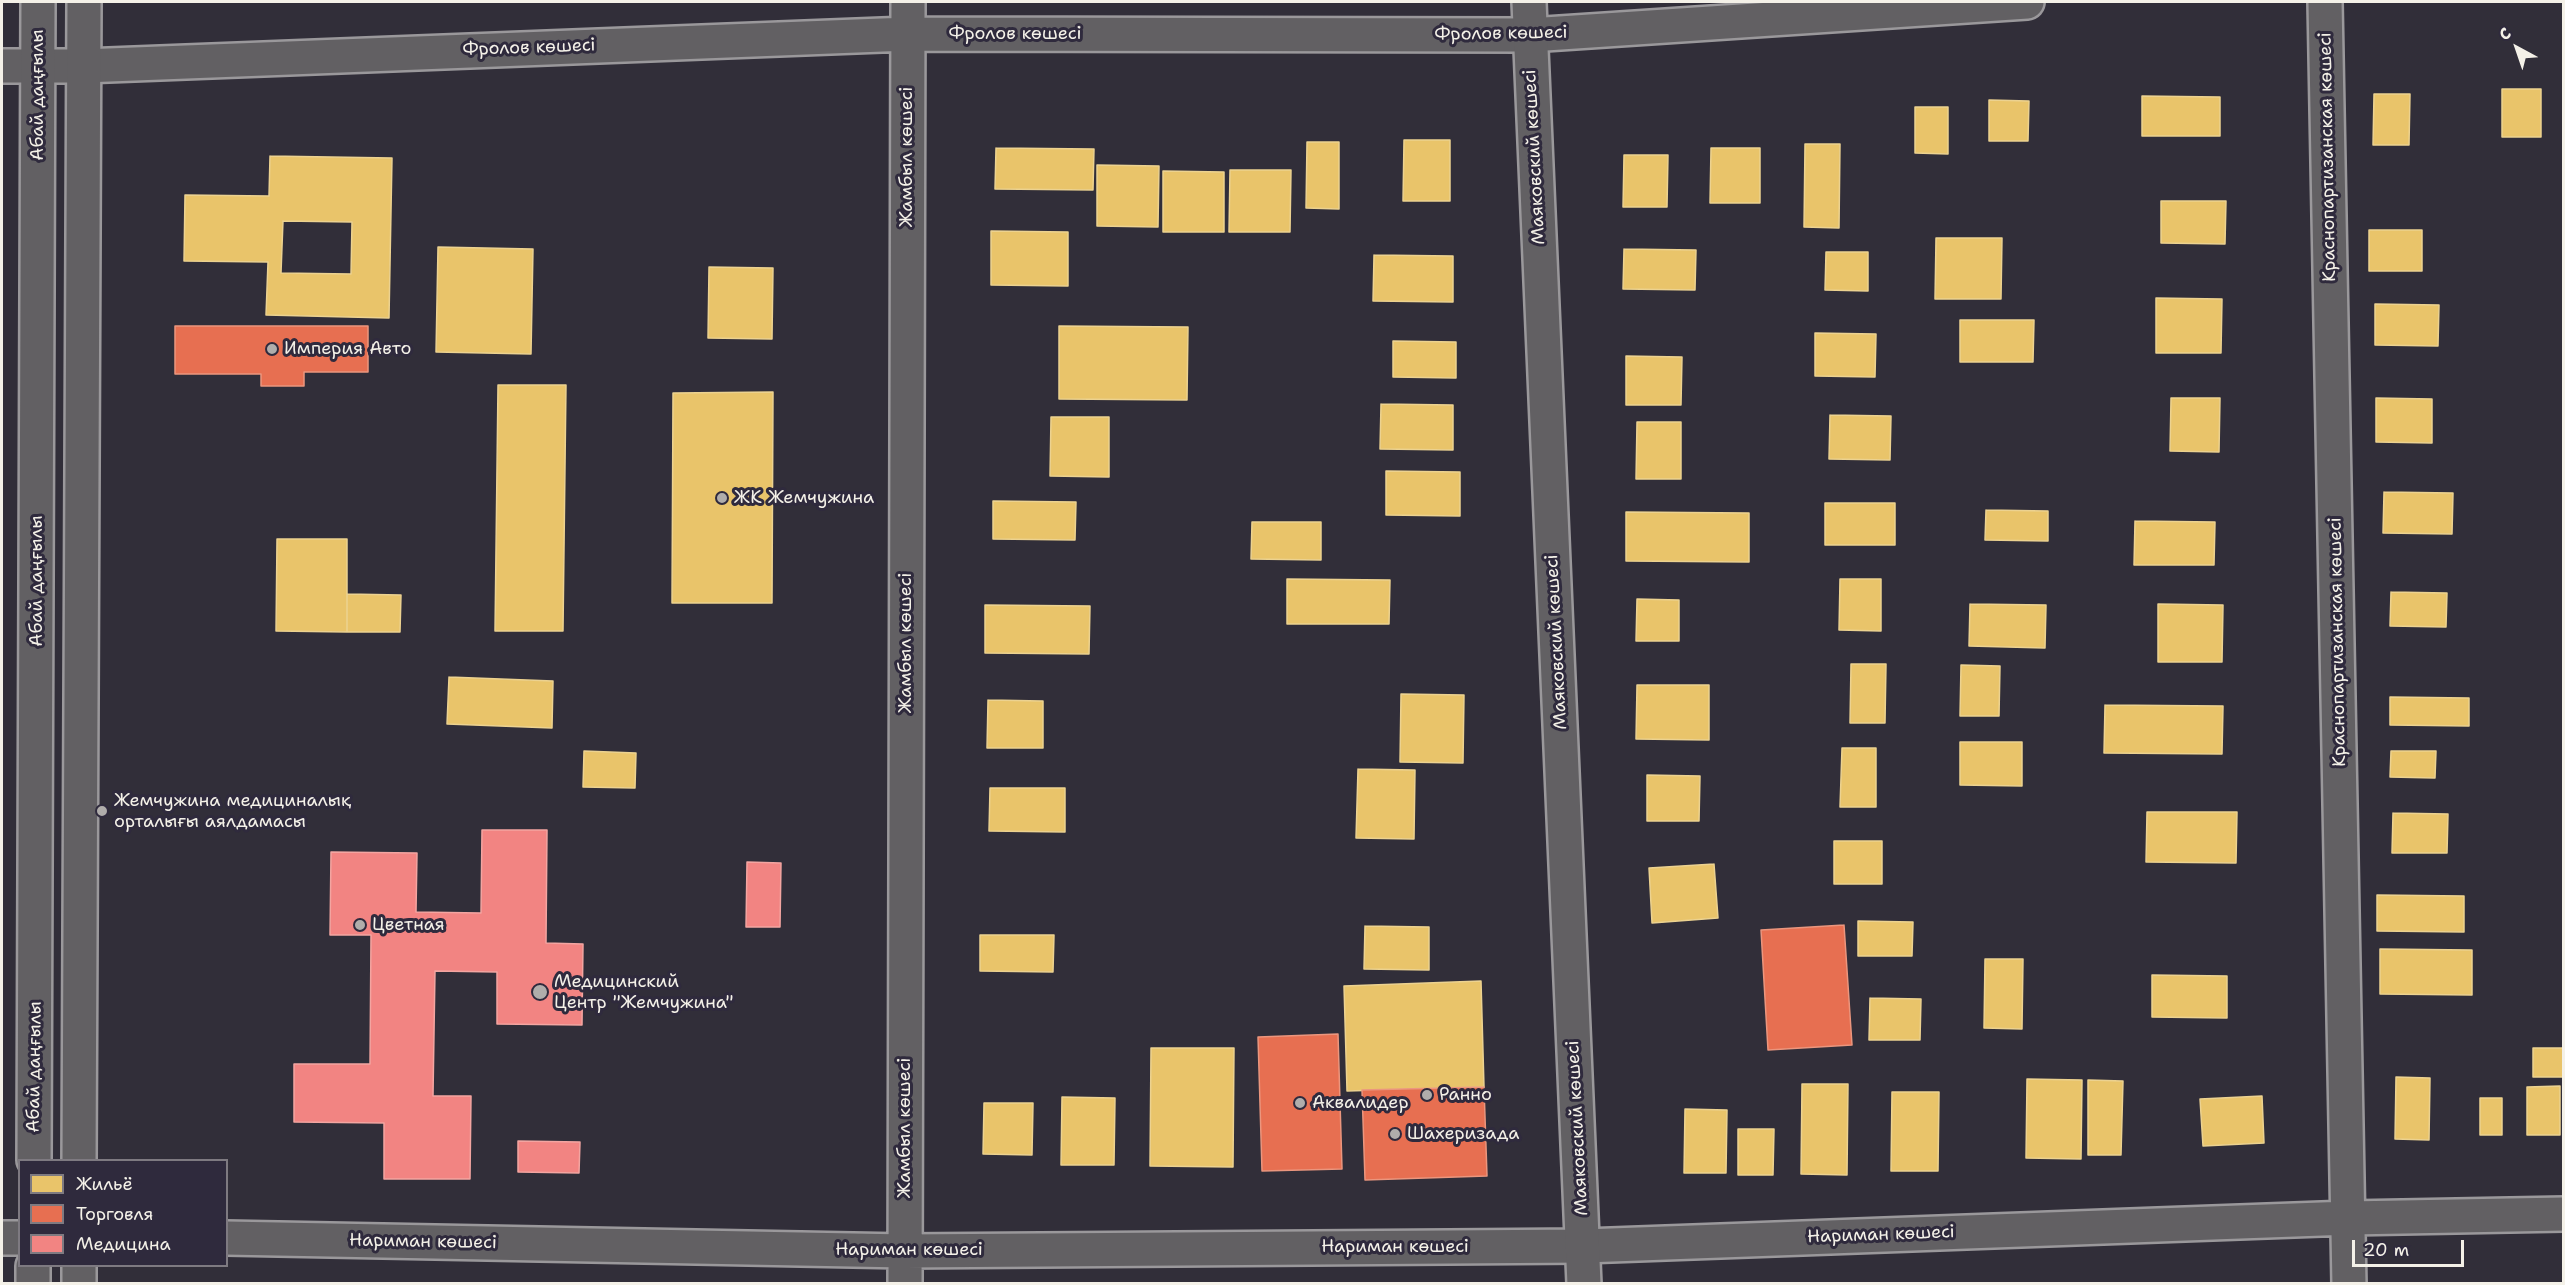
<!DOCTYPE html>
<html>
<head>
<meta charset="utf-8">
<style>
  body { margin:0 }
  #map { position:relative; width:2565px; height:1285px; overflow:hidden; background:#312e39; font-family:"Shantell Sans",sans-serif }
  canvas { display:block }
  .frame { position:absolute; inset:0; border:3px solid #f4f1e8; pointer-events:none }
  .legend { position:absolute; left:18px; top:1159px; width:210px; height:108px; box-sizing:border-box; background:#2f2a3d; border:2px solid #7e7a81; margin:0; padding:8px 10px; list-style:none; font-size:18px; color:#f4f1e8 }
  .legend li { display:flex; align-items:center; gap:12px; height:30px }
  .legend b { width:30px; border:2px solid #7e7a81 }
  .north { position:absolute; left:2487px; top:18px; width:60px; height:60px; -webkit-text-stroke:4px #2f2a3d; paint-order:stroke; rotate:320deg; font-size:16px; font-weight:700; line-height:24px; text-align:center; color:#f4f1e8 }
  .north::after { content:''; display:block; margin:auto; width:21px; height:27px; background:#f4f1e8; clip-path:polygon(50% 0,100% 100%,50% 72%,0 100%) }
  .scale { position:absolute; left:2352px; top:1240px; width:112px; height:27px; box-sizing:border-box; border:3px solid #f4f1e8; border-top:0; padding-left:8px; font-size:18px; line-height:21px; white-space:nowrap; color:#f4f1e8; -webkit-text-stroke:4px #2f2a3d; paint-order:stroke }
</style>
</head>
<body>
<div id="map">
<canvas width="2565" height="1285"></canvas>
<div class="frame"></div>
<ul class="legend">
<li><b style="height:16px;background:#e9c46a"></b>Жильё</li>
<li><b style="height:16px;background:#e76f51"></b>Торговля</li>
<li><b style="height:16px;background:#f28482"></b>Медицина</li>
</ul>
<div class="north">С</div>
<div class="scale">20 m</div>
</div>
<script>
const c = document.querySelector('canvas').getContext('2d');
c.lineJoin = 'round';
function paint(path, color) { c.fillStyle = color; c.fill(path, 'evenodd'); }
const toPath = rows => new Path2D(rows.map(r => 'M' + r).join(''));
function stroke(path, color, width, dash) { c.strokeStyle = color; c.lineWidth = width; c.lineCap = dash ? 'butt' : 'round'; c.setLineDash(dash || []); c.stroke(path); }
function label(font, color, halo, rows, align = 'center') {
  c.font = font + ' "Shantell Sans",sans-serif'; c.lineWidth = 6; c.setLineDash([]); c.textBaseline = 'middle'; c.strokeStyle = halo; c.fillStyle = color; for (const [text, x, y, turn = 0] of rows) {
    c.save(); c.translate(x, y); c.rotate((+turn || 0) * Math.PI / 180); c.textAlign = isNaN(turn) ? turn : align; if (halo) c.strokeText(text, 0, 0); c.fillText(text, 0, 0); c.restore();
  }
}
const homes = toPath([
  [2502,89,2541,89,2541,137,2502,137,2502,89],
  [2374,94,2410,94,2409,145,2373,145,2374,94],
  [2142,96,2220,97,2220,136,2142,136,2142,96],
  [1989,100,2029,101,2028,141,1989,141,1989,100],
  [1915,107,1948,107,1948,154,1915,153,1915,107],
  [1404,140,1450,140,1450,201,1403,201,1404,140],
  [1307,142,1339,142,1339,209,1306,208,1307,142],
  [1805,144,1840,144,1839,228,1804,227,1805,144],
  [996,148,1094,149,1093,190,995,189,996,148],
  [1711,148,1760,148,1760,203,1710,203,1711,148],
  [1624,155,1668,155,1667,207,1623,207,1624,155],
  [270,156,392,158,389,318,266,315,268,262,184,261,185,195,269,196,270,156],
  [283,221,352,222,351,274,281,273,283,221],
  [1097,165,1159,166,1158,227,1097,226,1097,165],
  [1230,170,1291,170,1290,232,1229,232,1230,170],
  [1163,171,1224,172,1224,232,1163,232,1163,171],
  [2161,201,2226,201,2225,244,2161,243,2161,201],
  [2369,230,2422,230,2422,271,2369,271,2369,230],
  [991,231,1068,232,1068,286,991,285,991,231],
  [1936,238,2002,238,2001,299,1935,299,1936,238],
  [438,247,533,249,531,354,436,352,438,247],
  [1624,249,1696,250,1695,290,1623,289,1624,249],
  [1826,252,1868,252,1868,291,1825,290,1826,252],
  [1374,255,1453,256,1453,302,1373,301,1374,255],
  [709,267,773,268,772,339,708,338,709,267],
  [2156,298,2222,299,2221,353,2156,353,2156,298],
  [2375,304,2439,305,2438,346,2375,345,2375,304],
  [1960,320,2034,320,2033,362,1960,362,1960,320],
  [1059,326,1188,327,1187,400,1059,399,1059,326],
  [1815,333,1876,334,1875,377,1815,376,1815,333],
  [1393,341,1456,342,1456,378,1393,377,1393,341],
  [1626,356,1682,357,1681,405,1626,405,1626,356],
  [498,385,566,385,563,631,495,631,498,385],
  [773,392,772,603,672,603,673,393,773,392],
  [2171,398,2220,398,2219,452,2170,451,2171,398],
  [2376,398,2432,399,2432,443,2376,442,2376,398],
  [1381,404,1453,405,1453,450,1380,449,1381,404],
  [1830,415,1891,416,1890,460,1829,459,1830,415],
  [1051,417,1109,417,1109,477,1050,476,1051,417],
  [1637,422,1681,422,1681,479,1636,479,1637,422],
  [1386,471,1460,472,1460,516,1386,515,1386,471],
  [2384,492,2453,493,2452,534,2383,533,2384,492],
  [993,501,1076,502,1075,540,993,539,993,501],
  [1825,503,1895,503,1895,545,1825,545,1825,503],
  [1986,510,2048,511,2048,541,1985,540,1986,510],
  [1626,512,1749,513,1749,562,1626,561,1626,512],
  [2135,521,2215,522,2214,565,2134,565,2135,521],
  [1252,522,1321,522,1321,560,1251,559,1252,522],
  [277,539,347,539,347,632,276,631,277,539],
  [1287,579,1390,580,1389,624,1287,624,1287,579],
  [1840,579,1881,579,1881,631,1839,630,1840,579],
  [2391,592,2447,593,2446,627,2390,626,2391,592],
  [347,594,401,595,400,632,347,632,347,594],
  [1637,599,1679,600,1679,641,1636,641,1637,599],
  [1970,604,2046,605,2045,648,1969,646,1970,604],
  [2158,604,2223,605,2222,662,2158,662,2158,604],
  [985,605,1090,606,1089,654,985,653,985,605],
  [1851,664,1886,664,1885,723,1850,723,1851,664],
  [1961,665,2000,666,1999,716,1960,716,1961,665],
  [449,677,553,681,552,728,447,724,449,677],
  [1637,685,1709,685,1709,740,1636,739,1637,685],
  [1401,694,1464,695,1463,763,1400,762,1401,694],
  [2390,697,2469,698,2469,726,2390,725,2390,697],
  [988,700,1043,701,1043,748,987,748,988,700],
  [2105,705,2223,706,2222,754,2104,753,2105,705],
  [1960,742,2022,742,2022,786,1960,785,1960,742],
  [1842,748,1876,748,1876,807,1840,807,1842,748],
  [584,751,636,753,635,788,583,787,584,751],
  [2391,751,2436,751,2435,778,2390,777,2391,751],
  [1358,769,1415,770,1414,839,1356,838,1358,769],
  [1647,775,1700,776,1699,821,1647,821,1647,775],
  [990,788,1065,788,1065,832,989,831,990,788],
  [2147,812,2237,812,2236,863,2146,862,2147,812],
  [2393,813,2448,814,2447,853,2392,853,2393,813],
  [1834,841,1882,841,1882,884,1834,884,1834,841],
  [1714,864,1718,918,1652,923,1649,868,1714,864],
  [2377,895,2464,896,2464,932,2377,931,2377,895],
  [1858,921,1913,922,1912,956,1858,956,1858,921],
  [1365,926,1429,927,1429,970,1364,969,1365,926],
  [980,935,1054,935,1053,972,980,971,980,935],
  [2380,949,2472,950,2472,995,2380,994,2380,949],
  [1985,959,2023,959,2022,1029,1984,1028,1985,959],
  [2152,975,2227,976,2227,1018,2152,1017,2152,975],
  [1481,981,1484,1087,1347,1091,1344,986,1481,981],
  [1870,998,1921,999,1920,1040,1869,1040,1870,998],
  [1151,1048,1234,1048,1233,1167,1150,1166,1151,1048],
  [2533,1048,2564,1048,2564,1077,2533,1077,2533,1048],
  [2396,1077,2430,1078,2429,1140,2395,1139,2396,1077],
  [2027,1079,2082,1080,2081,1159,2026,1158,2027,1079],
  [2088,1080,2123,1081,2121,1155,2088,1155,2088,1080],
  [1802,1084,1848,1084,1847,1175,1801,1174,1802,1084],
  [2560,1086,2560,1135,2527,1135,2527,1087,2560,1086],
  [1892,1092,1939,1092,1938,1171,1891,1171,1892,1092],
  [2262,1096,2264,1143,2203,1146,2200,1099,2262,1096],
  [1062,1097,1115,1098,1114,1165,1061,1165,1062,1097],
  [2480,1098,2502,1098,2502,1135,2480,1135,2480,1098],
  [984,1103,1033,1103,1032,1155,983,1154,984,1103],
  [1685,1109,1727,1110,1726,1173,1684,1173,1685,1109],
  [1738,1129,1774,1129,1773,1175,1738,1175,1738,1129]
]);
paint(homes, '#e9c46a');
stroke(homes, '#ecd290', 1.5);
const shops = toPath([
  [175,326,368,326,368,372,304,372,304,386,261,386,261,374,175,374,175,326],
  [1844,925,1852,1045,1768,1050,1761,930,1844,925],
  [1338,1034,1342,1169,1262,1171,1258,1037,1338,1034],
  [1484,1087,1487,1176,1365,1180,1362,1090,1484,1087]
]);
paint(shops, '#e76f51');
stroke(shops, '#eb967e', 1.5);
const health = toPath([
  [482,830,547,830,546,943,583,944,582,1025,497,1024,497,972,435,971,433,1096,471,1096,470,1179,384,1179,384,1123,294,1122,294,1064,370,1064,371,935,330,935,331,852,417,853,416,912,481,913,482,830],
  [747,862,781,863,780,927,746,927,747,862],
  [518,1141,580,1142,579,1173,518,1172,518,1141]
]);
paint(health, '#f28482');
stroke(health, '#f3a5a1', 1.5);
const minor = toPath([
  [2325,2,2349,1284],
  [2,66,83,66,908,34,1530,35,2027,2],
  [2,1238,20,1238],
  [226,1238,905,1251,1584,1246,2349,1218,2564,1214],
  [905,1284,908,2]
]);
const secondary = toPath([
  [1529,2,1584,1284],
  [34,1160,38,2],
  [79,1160,84,2],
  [33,1284,33,1266],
  [79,1284,79,1266]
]);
stroke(minor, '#9a989b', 38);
stroke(secondary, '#9a989b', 38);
stroke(minor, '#626063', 33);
stroke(secondary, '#626063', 33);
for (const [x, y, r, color] of [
  [272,349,6,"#b0adab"],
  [722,498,6,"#b0adab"],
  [102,811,6,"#b0adab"],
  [360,925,6,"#b0adab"],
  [540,992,8,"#b0adab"],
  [1427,1095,6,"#b0adab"],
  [1300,1103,6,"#b0adab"],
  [1395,1134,6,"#b0adab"]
]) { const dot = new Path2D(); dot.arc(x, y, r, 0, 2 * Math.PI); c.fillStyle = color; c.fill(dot); stroke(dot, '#2f2a3d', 2); }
label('18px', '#f4f1e8', '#2f2a3d', [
  ["Фролов көшесі",1015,34],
  ["Фролов көшесі",1501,34,-1],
  ["Фролов көшесі",529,48,-2],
  ["Абай даңғылы",38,95,-90],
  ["Жамбыл көшесі",907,157,-90],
  ["Маяковский көшесі",1535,157,-93],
  ["Краснопартизанская көшесі",2328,157,-91],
  ["Абай даңғылы",37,581,-90],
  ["Маяковский көшесі",1557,642,-93],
  ["Краснопартизанская көшесі",2338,642,-91],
  ["Жамбыл көшесі",906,643,-90],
  ["Абай даңғылы",35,1067,-89],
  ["Жамбыл көшесі",905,1128,-90],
  ["Маяковский көшесі",1578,1128,-93],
  ["Нариман көшесі",1881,1235,-2],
  ["Нариман көшесі",423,1242,1],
  ["Нариман көшесі",1395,1247],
  ["Нариман көшесі",909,1250]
]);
label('18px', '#f4f1e8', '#2f2a3d', [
  ["Империя Авто",284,349],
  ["ЖК Жемчужина",734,498],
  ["Жемчужина медициналық",114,801],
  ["орталығы аялдамасы",114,822],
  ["Цветная",372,925],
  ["Медицинский",554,982],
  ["Центр \"Жемчужина\"",554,1003],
  ["Ранно",1439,1095],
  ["Аквалидер",1312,1103],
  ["Шахеризада",1407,1134]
], 'left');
</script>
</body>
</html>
